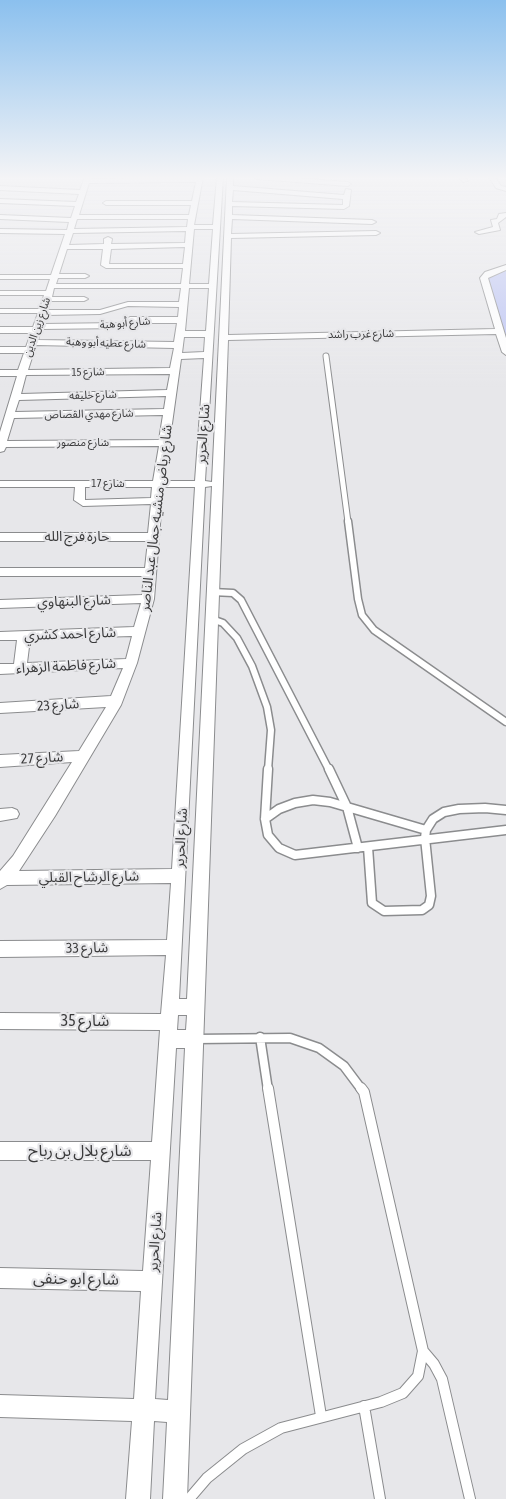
<!DOCTYPE html>
<html>
<head>
<meta charset="utf-8">
<style>
  body { margin:0 }
  canvas { display:block; background:#e7e7ea }
</style>
</head>
<body>
<canvas width="506" height="1499"></canvas>
<script>
const c = document.querySelector('canvas').getContext('2d');
c.lineJoin = 'round';
function paint(path, color) { c.fillStyle = color; c.fill(path, 'evenodd'); }
const toPath = rows => new Path2D(rows.map(r => 'M' + r).join(''));
function stroke(path, color, width, dash) { c.strokeStyle = color; c.lineWidth = width; c.lineCap = dash ? 'butt' : 'round'; c.setLineDash(dash || []); c.stroke(path); }
function label(font, color, halo, rows, align = 'center') {
  c.font = font + ' "Asap Condensed","Noto Sans Arabic",sans-serif'; c.lineWidth = 4.5; c.setLineDash([]); c.textBaseline = 'middle'; c.strokeStyle = halo; c.fillStyle = color; for (const [text, x, y, turn = 0] of rows) {
    c.save(); c.translate(x, y); c.rotate((+turn || 0) * Math.PI / 180); c.textAlign = isNaN(turn) ? turn : align; if (halo) c.strokeText(text, 0, 0); c.fillText(text, 0, 0); c.restore();
  }
}
paint(toPath([
  [506,267,506,347,486,274]
]), '#bcc4f4');
const laneFar3 = toPath([
  [326,356,348,522]
]);
const laneFar2 = toPath([
  [348,521,358,599,362,615,374,630,506,722],
  [212,592,233,593,241,600,329,770],
  [212,619,223,623,237,638,252,666,267,707,271,730,268,770]
]);
const laneFar1 = toPath([
  [268,769,265,819,268,835,279,848,295,855,506,830],
  [329,769,347,807,358,848],
  [265,819,279,809,295,803,313,800,330,802,426,830],
  [368,847,372,903,384,911,422,910,429,905,431,896,425,838,426,830,433,819,444,812,459,809,485,808,506,810],
  [260,1037,268,1090],
  [195,1039,290,1038,319,1048,344,1066,362,1090]
]);
const lane = toPath([
  [268,1088,321,1416],
  [423,1351,434,1364,442,1379,470,1499],
  [364,1406,380,1499],
  [189,1499,207,1478,243,1449,281,1428,381,1402,403,1393,418,1376,423,1351,364,1092,361,1088]
]);
const street = toPath([
  [85,177,91,177,91,179,203,177,194,225,213,225,217,177,223,177,205,481,212,482,227,177,233,177,233,186,344,195,346,189,351,190,349,206,344,209,232,206,232,215,372,220,376,222,372,224,232,219,231,234,376,231,380,233,376,235,231,238,228,335,495,329,480,278,485,272,506,265,506,270,488,278,506,338,506,355,502,352,496,334,228,340,187,1499,163,1499,167,1422,154,1421,150,1499,126,1499,132,1421,0,1417,0,1395,134,1399,141,1291,0,1288,0,1268,143,1271,151,1160,0,1160,0,1142,152,1142,160,1030,0,1029,0,1013,161,1014,166,955,0,957,0,941,167,940,171,883,7,885,0,889,0,871,13,856,72,762,0,767,0,755,79,751,106,707,0,713,0,703,111,696,123,668,0,674,0,664,14,664,17,640,0,640,0,632,134,627,141,603,0,608,0,600,142,595,144,576,0,576,0,568,145,568,148,541,0,541,0,533,148,533,151,504,83,506,74,500,75,487,0,487,0,481,153,481,159,446,6,447,4,451,0,452,0,432,17,376,0,376,0,370,18,370,24,353,0,353,0,347,26,347,31,333,0,333,0,327,33,327,38,313,0,313,0,309,40,309,44,295,0,295,0,291,46,291,50,279,0,279,0,275,51,275,65,234,0,233,0,229,67,230,69,222,0,219,0,215,71,218,75,206,0,203,0,199,76,202,79,194,0,190,0,186,80,190,85,177],
  [196,182,192,201,106,201,103,203,106,205,191,205,189,215,79,215,89,183,196,182],
  [233,190,343,199,343,205,232,202,233,190],
  [77,219,188,219,187,227,74,229,77,219],
  [194,229,213,229,209,284,189,284,194,229],
  [186,231,185,243,111,244,112,239,108,237,104,239,104,244,69,245,73,233,186,231],
  [185,247,183,264,109,264,111,249,185,247],
  [67,249,103,249,101,265,106,268,183,268,181,284,56,284,58,278,85,278,89,276,85,274,59,274,67,249],
  [54,288,181,288,179,302,128,302,100,310,47,310,50,301,84,301,88,299,84,297,52,297,54,288],
  [189,288,209,288,206,331,185,331,189,288],
  [128,306,179,307,178,317,130,317,120,323,43,324,46,315,100,314,128,306],
  [132,323,177,323,174,342,38,340,41,329,122,328,132,323],
  [184,337,205,337,204,352,182,353,184,337],
  [36,345,174,348,170,368,28,370,36,345],
  [204,358,195,481,164,481,181,359,204,358],
  [170,374,167,390,21,394,26,375,170,374],
  [166,396,164,409,15,412,19,400,166,396],
  [163,415,159,440,7,441,14,418,163,415],
  [212,486,187,999,179,999,205,487,212,486],
  [85,487,152,487,151,498,85,500,85,487],
  [163,487,195,487,172,869,19,871,55,816,121,705,137,663,154,599,163,487],
  [132,636,126,659,27,663,30,639,132,636],
  [178,1015,187,1015,186,1030,177,1030,178,1015],
  [176,1048,185,1048,168,1400,155,1399,176,1048],
  [254,177,281,177,348,182,351,184,348,186,257,179,254,177],
  [459,177,465,177,468,181,463,182,459,177],
  [489,177,495,177,501,186,506,187,506,191,496,188,489,177],
  [506,213,506,217,498,223,500,230,479,234,475,232,493,227,491,220,497,219,499,214,506,213],
  [12,808,17,810,19,814,17,818,0,821,0,809,12,808]
]);
stroke(laneFar3, '#8b8c8e', 7);
stroke(laneFar2, '#8b8c8e', 9);
stroke(laneFar1, '#8b8c8e', 11);
stroke(lane, '#8b8c8e', 12);
stroke(street, '#8b8c8e', 2);
stroke(laneFar3, '#fff', 5);
stroke(laneFar2, '#fff', 6);
stroke(laneFar1, '#fff', 8);
stroke(lane, '#fff', 10);
paint(street, '#fff');
const sky = c.createLinearGradient(0, 0, 0, 387);
sky.addColorStop(0, '#8bc0ee');
sky.addColorStop(0.46, '#f4f4f6');
sky.addColorStop(1, '#f4f4f600');
c.fillStyle = sky;
c.fillRect(0, 0, 506, 387);
label('11px', '#3a3a3b', '#e7e7ea', [
  ["شارع أبو هبة",125,323,-5],
  ["شارع زين الدين",37,327,-71],
  ["شارع غرب راشد",361,334,-1],
  ["شارع عطيه أبو وهبة",106,343,2],
  ["شارع 15",88,372,-1],
  ["شارع خليفه",93,395,-2],
  ["شارع مهدي القصاص",89,414,-1],
  ["شارع منصور",83,443],
  ["شارع 17",108,484]
]);
label('14px', '#3a3a3b', '#e7e7ea', [
  ["شارع الحرير",203,434,-86],
  ["شارع رياض منشيه جمال عبد الناصر",156,518,-83],
  ["حارة فرج الله",77,537],
  ["شارع البنهاوي",74,601,-2],
  ["شارع احمد كشري",70,634,-2],
  ["شارع فاطمة الزهراء",66,666,-3],
  ["شارع 23",58,705,-4],
  ["شارع 27",42,758,-3],
  ["شارع الحرير",181,838,-87],
  ["شارع الرشاح القبلي",89,877,-1],
  ["شارع 33",87,948,-1],
  ["شارع الحرير",155,1242,-86]
]);
label('16px', '#3a3a3b', '#e7e7ea', [
  ["شارع 35",85,1021],
  ["شارع بلال بن رباح",80,1151],
  ["شارع ابو حنفى",76,1279,1]
]);
</script>
</body>
</html>
